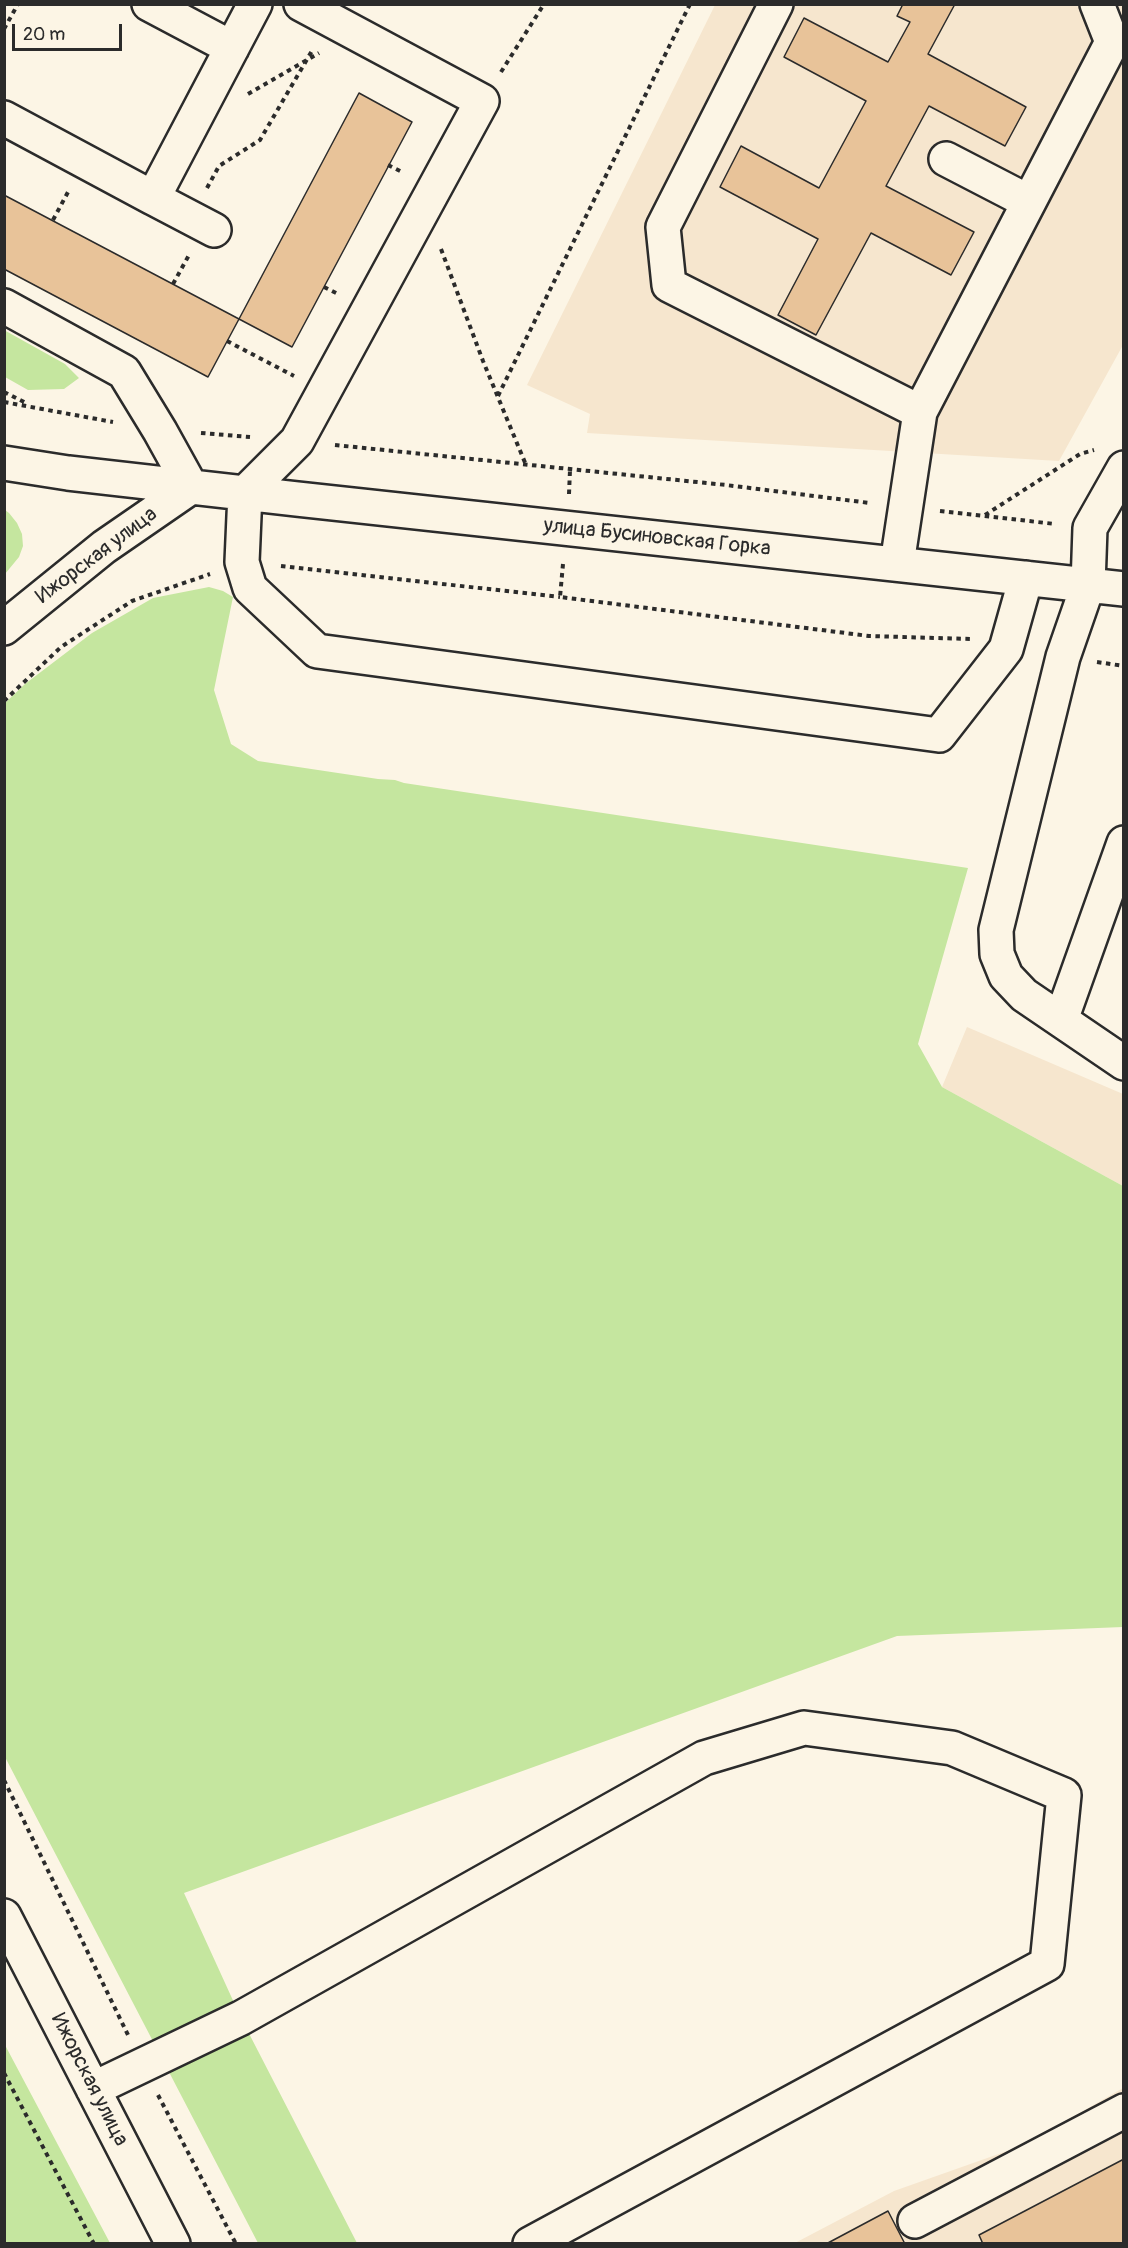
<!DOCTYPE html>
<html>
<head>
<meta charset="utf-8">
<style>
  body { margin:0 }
  #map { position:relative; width:1128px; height:2248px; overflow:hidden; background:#fcf5e5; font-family:Pangolin,sans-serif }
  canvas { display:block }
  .frame { position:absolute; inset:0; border:6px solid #2b2b2b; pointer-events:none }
  .scale { position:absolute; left:12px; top:24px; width:110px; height:27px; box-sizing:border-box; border:3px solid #2b2b2b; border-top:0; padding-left:8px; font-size:18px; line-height:21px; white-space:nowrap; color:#2b2b2b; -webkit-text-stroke:4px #fcf5e5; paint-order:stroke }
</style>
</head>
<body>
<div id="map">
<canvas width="1128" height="2248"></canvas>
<div class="frame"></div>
<div class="scale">20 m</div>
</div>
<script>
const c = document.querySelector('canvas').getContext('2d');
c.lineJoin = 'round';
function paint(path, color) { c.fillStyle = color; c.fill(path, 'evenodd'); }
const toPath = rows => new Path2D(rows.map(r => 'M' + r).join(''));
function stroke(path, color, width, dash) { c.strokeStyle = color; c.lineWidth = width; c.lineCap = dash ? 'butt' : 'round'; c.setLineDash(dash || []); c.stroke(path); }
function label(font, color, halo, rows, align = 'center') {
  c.font = font + ' Pangolin,sans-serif'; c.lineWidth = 4.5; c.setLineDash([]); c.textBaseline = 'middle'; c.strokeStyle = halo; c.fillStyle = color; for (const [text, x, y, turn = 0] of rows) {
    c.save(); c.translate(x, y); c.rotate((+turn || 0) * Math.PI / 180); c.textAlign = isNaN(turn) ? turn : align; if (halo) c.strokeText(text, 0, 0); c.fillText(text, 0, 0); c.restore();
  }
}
paint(toPath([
  [715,5,1123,5,1123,345,1059,461,587,433,590,414,527,385],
  [967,1027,1123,1094,1123,1186,942,1087],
  [1123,2088,1123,2243,793,2244,894,2191,1024,2145]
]), '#f6e6ce');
paint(toPath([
  [4,330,65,364,79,378,64,389,28,390,5,377],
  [5,510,9,513,17,523,22,534,23,546,19,557,5,574],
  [209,587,223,591,233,597,214,690,231,744,258,761,378,779,395,780,404,783,968,868,918,1044,942,1087,1123,1186,1123,1627,897,1636,184,1893,241,2018,357,2243,258,2243,5,1757,4,704,25,684,92,633,153,598],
  [4,2045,5,2045,110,2243,5,2243]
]), '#c5e69f');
const building = toPath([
  [903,4,955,4,928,54,1026,107,1005,146,929,106,886,186,974,232,951,275,871,233,816,335,778,315,818,239,720,187,741,146,819,188,866,101,784,57,804,18,888,62,910,22,897,16,903,4],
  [359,93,412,122,292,347,239,319,359,93],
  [4,195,239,319,208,377,4,269,4,195],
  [1124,2159,1124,2244,983,2244,979,2235,1124,2159],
  [888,2211,905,2244,826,2244,888,2211]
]);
paint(building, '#e8c399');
stroke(building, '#2b2b2b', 1.5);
const minor = toPath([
  [149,4,232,48],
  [301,4,482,101,297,441,245,493,242,562,250,588,317,651,939,735,1006,649,1026,578],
  [776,4,663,227,669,285,920,412],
  [4,118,153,198,255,4],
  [946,159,1029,202],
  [153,198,214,230],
  [4,306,124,372,160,431,191,487],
  [4,463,68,473,297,499,1124,589],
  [1124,468,1090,528,1088,585,1063,657,996,930,997,954,1006,976,1024,995,1124,1063],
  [897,564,920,412,1112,42,1097,4],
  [4,628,104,547,191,487],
  [1061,1020,1124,843],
  [4,1916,173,2244],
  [93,2089,241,2018,704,1758,804,1728,952,1748,1064,1795,1047,1964,530,2244],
  [915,2221,1124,2111]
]);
stroke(minor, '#2b2b2b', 38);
stroke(toPath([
  [4,29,18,4],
  [501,72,544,4],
  [248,94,319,53],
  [388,165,404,173],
  [207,188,219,166,260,140,313,49],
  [53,220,68,192],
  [441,249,483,361,526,465],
  [173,284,189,255],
  [324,287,338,294],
  [227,341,294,376],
  [4,392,28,404],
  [498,396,690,4],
  [4,402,113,422],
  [201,433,250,437],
  [335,445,726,485,870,503],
  [569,494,570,470],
  [940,511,1055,524],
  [985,515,1080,454,1094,450],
  [563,564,560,597,869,636,970,639],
  [281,566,560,597],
  [1097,662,1124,666],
  [4,701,61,647,132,601,210,574],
  [4,1780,128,2035],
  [4,2073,94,2244],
  [158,2095,236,2244]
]), '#2b2b2b', 4, [4.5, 4.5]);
stroke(minor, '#fcf5e5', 33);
label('21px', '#2b2b2b', '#fcf5e5', [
  ["улица Бусиновская Горка",657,538,6],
  ["Ижорская улица",97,556,-37],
  ["Ижорская улица",89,2080,63]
]);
</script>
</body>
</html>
